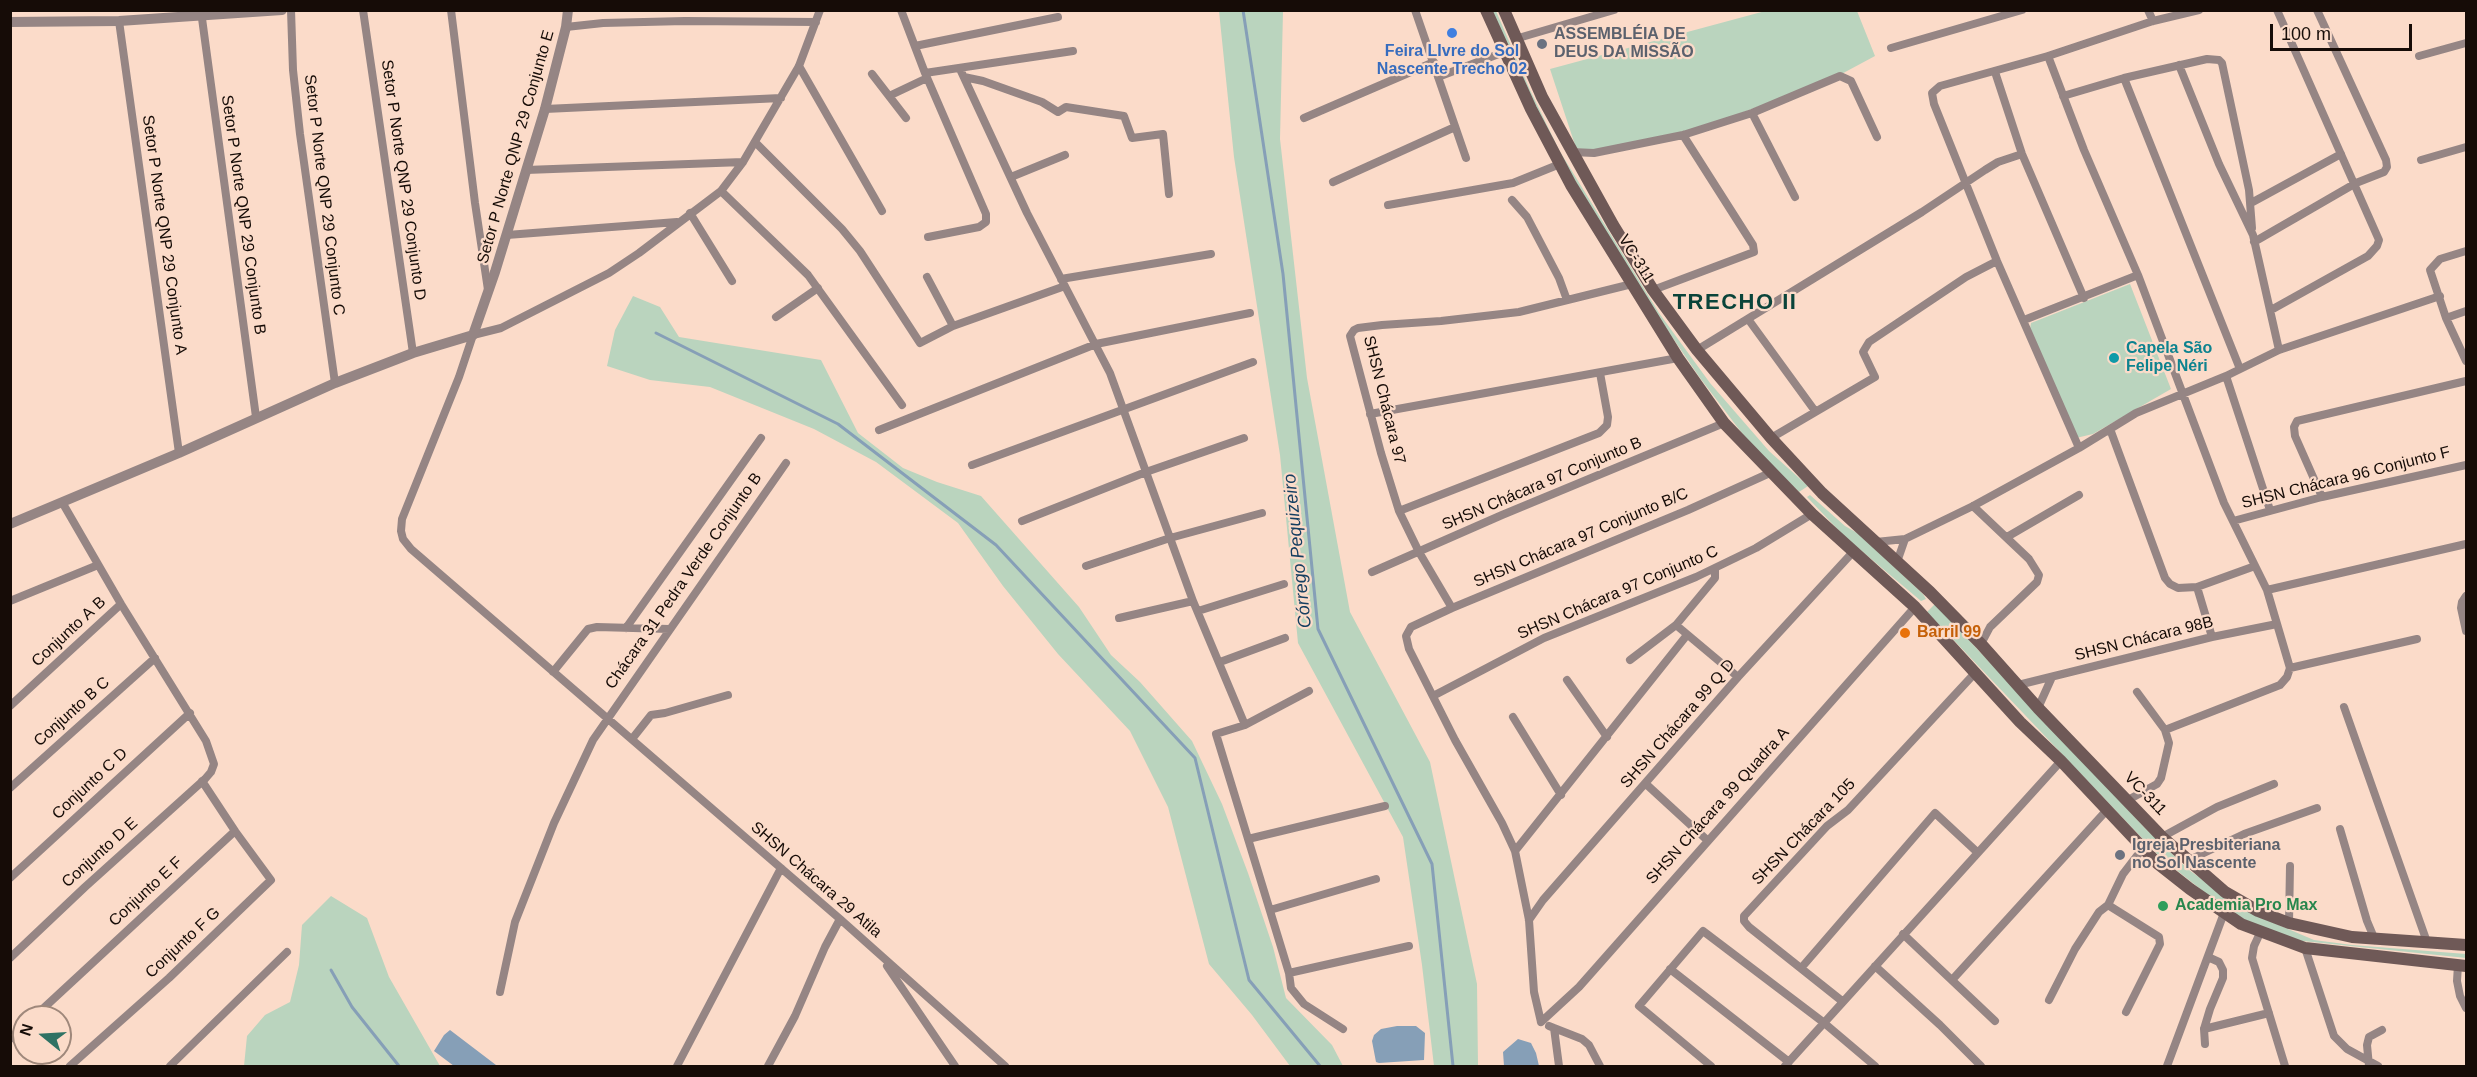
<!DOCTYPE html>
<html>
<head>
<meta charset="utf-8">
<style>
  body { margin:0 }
  #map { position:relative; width:2477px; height:1077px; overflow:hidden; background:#fbdbc9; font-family:Helvetica,sans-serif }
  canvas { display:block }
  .frame { position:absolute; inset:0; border:12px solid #160c07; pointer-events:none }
  .north { position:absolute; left:12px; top:1005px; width:60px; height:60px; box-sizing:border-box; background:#fbdbc9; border:2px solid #9f887b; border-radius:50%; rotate:288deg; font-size:16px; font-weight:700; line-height:24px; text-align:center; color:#160c07 }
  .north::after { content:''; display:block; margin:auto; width:21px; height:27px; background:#2f7264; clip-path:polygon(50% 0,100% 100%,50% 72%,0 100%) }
  .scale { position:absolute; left:2270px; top:24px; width:142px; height:27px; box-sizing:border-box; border:3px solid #160c07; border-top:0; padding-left:8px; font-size:18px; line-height:21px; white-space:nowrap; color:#160c07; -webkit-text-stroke:4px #fbdbc9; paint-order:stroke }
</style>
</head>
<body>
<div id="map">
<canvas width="2477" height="1077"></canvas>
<div class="frame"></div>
<div class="north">N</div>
<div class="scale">100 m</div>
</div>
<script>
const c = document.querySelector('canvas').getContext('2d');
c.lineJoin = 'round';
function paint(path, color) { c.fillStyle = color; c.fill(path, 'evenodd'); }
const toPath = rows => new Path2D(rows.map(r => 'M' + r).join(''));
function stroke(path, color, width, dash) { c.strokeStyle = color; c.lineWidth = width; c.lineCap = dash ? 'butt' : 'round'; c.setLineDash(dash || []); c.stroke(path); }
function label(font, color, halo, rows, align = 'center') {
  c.font = font + ' Helvetica,sans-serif'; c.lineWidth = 4.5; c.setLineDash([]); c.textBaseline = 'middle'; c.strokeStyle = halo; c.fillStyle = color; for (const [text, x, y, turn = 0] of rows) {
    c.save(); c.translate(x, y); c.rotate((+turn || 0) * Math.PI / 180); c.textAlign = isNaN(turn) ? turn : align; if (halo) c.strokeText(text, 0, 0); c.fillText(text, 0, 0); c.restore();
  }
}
paint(toPath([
  [1769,10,1857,11,1875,56,1834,78,1683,135,1594,153,1576,148,1550,69],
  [1219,11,1283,11,1280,139,1307,378,1350,612,1430,762,1477,984,1478,1066,1434,1066,1422,965,1403,837,1298,643,1280,455,1234,157],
  [1491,11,1496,11,1530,90,1559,150,1659,313,1710,383,1769,451,1808,486,1799,492,1751,445,1700,378,1638,287,1535,113],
  [2130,284,2171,389,2093,434,2076,438,2030,329,2031,323],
  [633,296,660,307,679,337,821,360,858,433,903,468,937,482,981,496,1079,607,1111,655,1140,682,1192,741,1222,804,1248,873,1273,947,1286,998,1332,1045,1343,1066,1290,1066,1252,1015,1209,964,1168,807,1130,731,1058,654,1003,586,958,523,876,462,814,429,710,387,650,380,607,366,615,330],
  [1810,495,1845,526,1859,534,1923,594,1926,599,1921,601,1845,537,1807,497],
  [1935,604,2145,828,2189,870,2232,901,2255,915,2314,940,2352,945,2466,954,2466,958,2293,940,2233,915,2160,857,1927,612],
  [331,896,367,918,389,977,440,1066,244,1066,247,1036,265,1015,290,1002,299,965,302,925]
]), '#bad4be');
paint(toPath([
  [1397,1026,1416,1026,1425,1033,1424,1060,1379,1063,1376,1062,1372,1041,1374,1035,1381,1029],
  [450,1030,496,1065,495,1066,454,1066,434,1051,444,1035],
  [1518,1039,1531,1043,1536,1053,1539,1066,1504,1066,1503,1052]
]), '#869fb7');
stroke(toPath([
  [1243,10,1283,274,1318,629,1432,864,1453,1066],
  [656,333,838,424,996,545,1195,758,1249,980,1320,1066],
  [331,970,352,1007,399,1066]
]), '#869fb7', 3);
stroke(toPath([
  [291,10,293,70,300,134,335,383],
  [363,10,413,353],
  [451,10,475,203,488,290],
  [820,10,799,66,743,162,721,191,639,253,609,273,501,328,473,335,459,377,402,519,401,531,403,539,411,549,840,919,1005,1066],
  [901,10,925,73,986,214,986,222,979,227,928,237],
  [1415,10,1466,158],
  [2148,10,2153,21],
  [201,11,256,417],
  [119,21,179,453],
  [566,27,603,23,685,21,816,22],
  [1515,39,1614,10],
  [915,46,1058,17],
  [1891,48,2022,10],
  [2048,56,2084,150,2138,275,2224,503,2267,590,2290,668,2287,677,2280,685,2165,730],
  [2419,56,2466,43],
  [2179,65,2219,164,2253,235,2279,350],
  [799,66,882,211],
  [960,69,1027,213,1110,373,1193,601,1245,725],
  [1995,72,2022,154,2084,298],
  [925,73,1073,51],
  [872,74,906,118],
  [964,77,983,81,1042,102,1058,112,1066,107,1124,116,1132,138,1163,134,1169,194],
  [1438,77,1504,52],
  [2124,78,2207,59,2219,60,2222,63,2249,190,2252,228],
  [889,96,927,78],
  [2063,96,2124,78,2240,369],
  [545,109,781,98],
  [1752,113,1795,197],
  [1304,118,1434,62],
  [755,142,842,229,860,251,920,343,953,326,1065,286],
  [1572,152,1594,153,1683,135,1752,113,1840,76,1851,81,1877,137],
  [2421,160,2466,147],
  [526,170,743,162],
  [1011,177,1065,155],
  [1333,182,1455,127],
  [721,191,808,275,902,405],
  [1512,200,1527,217,1559,278,1567,300],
  [2251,203,2341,154],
  [1388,205,1513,183,1560,164],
  [690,213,732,281],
  [507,235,677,222],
  [2254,242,2356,183,2384,172,2387,167,2386,160,2317,10],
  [2466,251,2440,259,2430,270,2446,318,2466,361],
  [927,277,953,326],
  [1061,279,1211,254],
  [1653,290,1754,252,1753,245,1683,135],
  [2271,310,2368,256,2377,246,2379,240,2277,10],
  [776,317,818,288],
  [2446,318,2466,311],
  [1748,319,1815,411],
  [2024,320,2138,275],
  [1697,350,1922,212,1985,170,1998,162,2022,154],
  [1600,373,1608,417,1607,425,1599,433,1399,511,1381,453,1350,336,1354,330,1358,328,1382,325,1441,321,1519,312,1632,284],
  [2226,376,2270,510],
  [1370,414,1678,358],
  [2110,429,2165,578,2170,584,2178,588,2197,587,2255,566],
  [879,430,1096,344,1250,313],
  [1771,438,1875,377,1863,352,1869,342,1966,277,1997,261],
  [2079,448,1997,261,1934,104,1932,93,1940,86,2048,56,2153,21,2199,10],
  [972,465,1253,362],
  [2322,497,2295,436,2294,427,2297,421,2466,381],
  [1973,506,2029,559,2039,575,2037,582,1990,627,1981,644],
  [1399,511,1419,552,1452,608],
  [1022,521,1146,472,1244,438],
  [2233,521,2322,497,2466,465],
  [2007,537,2079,495],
  [1876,542,1905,539,1973,506,2079,448,2136,413,2226,376,2279,350,2440,296],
  [1897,562,1905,539],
  [1086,566,1170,538,1262,513],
  [1372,572,1502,515,1724,423],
  [2197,587,2212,637],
  [2267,590,2466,544],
  [2466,596,2462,602,2461,608,2466,631],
  [10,601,98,565],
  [1198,611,1284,584],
  [1119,618,1193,601],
  [1676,625,1738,677],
  [626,628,761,438],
  [1630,660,1676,625,1715,578,1715,568],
  [1220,662,1285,638],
  [2290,668,2417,639],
  [553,672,588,629,597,627,669,629],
  [1567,680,1607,737],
  [2018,685,2212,637,2277,624],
  [1309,691,1245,725,1216,734,1289,973,1291,988,1304,1004,1343,1029],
  [1433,696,1544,638,1696,577,1756,548,1812,514],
  [10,706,121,604],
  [2344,707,2427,942],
  [2038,708,2052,677],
  [1513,717,1561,795],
  [632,739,651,715,665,713,728,695],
  [1646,784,1707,840],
  [10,788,155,658],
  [2128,800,2157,784,2161,778,2169,743,2165,730,2137,692],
  [2340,829,2367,921,2375,940],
  [2162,837,2217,807,2274,784],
  [1248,839,1385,806],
  [1515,851,1687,635],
  [2187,861,2244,834,2317,808],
  [10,878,190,713],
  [1270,910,1376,879],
  [1529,920,1543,900,1738,677,1853,552],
  [2289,923,2290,866],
  [2261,931,2254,946,2252,958,2285,1066],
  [1903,934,1995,1021],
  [2305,948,2334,1036,2347,1049,2378,1066],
  [10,958,85,887,205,779,211,772,214,764,206,741,121,604,62,502],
  [2458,965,2457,981,2460,996,2466,1008],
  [887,966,955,1066],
  [1875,966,1940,1025,1981,1066],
  [1802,967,1935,813,1977,852],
  [1670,969,1789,1062],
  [1289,973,1409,946],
  [1952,980,2106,811],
  [500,992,515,922,554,823,593,740,786,463],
  [2049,1000,2075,949,2099,912,2108,905],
  [1842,1001,1749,927,1744,921,1744,916,1827,826,1848,810,1975,673],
  [2126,1012,2160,944,2159,937,2108,905,2123,874,2143,848],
  [34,1017,235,831,202,781],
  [1541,1022,1534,992,1529,920,1515,851,1502,823,1455,740,1409,649,1406,636,1411,627,1452,608,1688,510,1772,472],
  [1541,1022,1579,987,1915,607],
  [1549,1026,1554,1028,1559,1066],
  [1554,1028,1582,1039,1589,1045,1600,1066],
  [2204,1029,2269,1013],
  [10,1039,24,1026],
  [2205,1044,2204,1029,2210,1009,2223,978,2223,970,2219,962,2208,957],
  [70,1066,169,978,271,880,235,831],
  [170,1066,287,952],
  [677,1066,781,868],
  [768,1066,795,1016,825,947,840,919],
  [1711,1066,1639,1006,1703,931,1823,1022,1875,1066],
  [1785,1066,2061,761],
  [2167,1066,2224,913],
  [2369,1066,2367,1045,2369,1037,2382,1030]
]), '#958584', 8);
stroke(toPath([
  [10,22,119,21,282,10],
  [10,524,179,453,335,383,413,353,473,335,495,272,545,109,566,27,568,10]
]), '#958584', 10);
stroke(toPath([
  [1486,10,1531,109,1571,185,1678,358,1724,423,1812,514,1915,607,2020,722,2061,761,2157,863,2190,889,2241,924,2305,948,2466,966],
  [1504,10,1542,97,1613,225,1653,290,1697,350,1771,438,1822,493,1930,592,1981,644,2038,708,2162,837,2225,892,2258,911,2289,923,2352,937,2466,945]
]), '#6f5957', 12);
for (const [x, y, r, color] of [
  [1452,33,6,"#3f7fe0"],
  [1542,44,6,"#6b7280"],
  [2114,358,6,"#0f9aa8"],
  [1905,633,6,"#e8710a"],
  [2120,855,6,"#6b7280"],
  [2163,906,6,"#2e9e5b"]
]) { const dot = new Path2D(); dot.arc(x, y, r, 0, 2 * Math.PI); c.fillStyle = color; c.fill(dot); stroke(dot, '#fbdbc9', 2); }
label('bold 16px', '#5b616d', '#fbdbc9', [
  ["ASSEMBLÉIA DE",1554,35],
  ["DEUS DA MISSÃO",1554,53],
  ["Igreja Presbiteriana",2132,846],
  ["no Sol Nascente",2132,864]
], 'left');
label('bold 16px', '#366cbe', '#fbdbc9', [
  ["Feira LIvre do Sol",1452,52],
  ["Nascente Trecho 02",1452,70]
]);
label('16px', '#160c07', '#fbdbc9', [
  ["Setor P Norte QNP 29 Conjunto E",516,147,-74],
  ["Setor P Norte QNP 29 Conjunto D",403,180,82],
  ["Setor P Norte QNP 29 Conjunto C",324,195,83],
  ["Setor P Norte QNP 29 Conjunto B",243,215,82],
  ["Setor P Norte QNP 29 Conjunto A",164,235,82],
  ["VC-311",1636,259,58],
  ["SHSN Chácara 97",1384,400,76],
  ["SHSN Chácara 96 Conjunto F",2346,478,-14],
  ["SHSN Chácara 97 Conjunto B",1542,484,-23],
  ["SHSN Chácara 97 Conjunto B/C",1581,538,-23],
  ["Chácara 31 Pedra Verde Conjunto B",684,581,-55],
  ["SHSN Chácara 97 Conjunto C",1618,593,-23],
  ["Conjunto A B",69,632,-43],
  ["SHSN Chácara 98B",2144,639,-14],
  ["Conjunto B C",72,712,-42],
  ["SHSN Chácara 99 Q D",1678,724,-49],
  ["Conjunto C D",90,784,-43],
  ["VC-311",2145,794,46],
  ["SHSN Chácara 99 Quadra A",1718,806,-48],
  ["SHSN Chácara 105",1804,832,-46],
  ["Conjunto D E",100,853,-42],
  ["SHSN Chácara 29 Atila",816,880,41],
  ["Conjunto E F",146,892,-43],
  ["Conjunto F G",183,943,-43]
]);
label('bold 16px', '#0d838f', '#fbdbc9', [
  ["Capela São",2126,349],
  ["Felipe Néri",2126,367]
], 'left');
label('bold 16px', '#c56008', '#fbdbc9', [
  ["Barril 99",1917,633]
], 'left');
label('bold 16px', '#27864d', '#fbdbc9', [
  ["Academia Pro Max",2175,906]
], 'left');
label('italic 18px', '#163f61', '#fbdbc9', [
  ["Córrego Pequizeiro",1298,551,-96]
]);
c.letterSpacing = '1.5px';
label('bold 22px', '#0a443a', '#fbdbc9', [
  ["TRECHO II",1735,303]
]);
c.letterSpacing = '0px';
</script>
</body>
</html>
